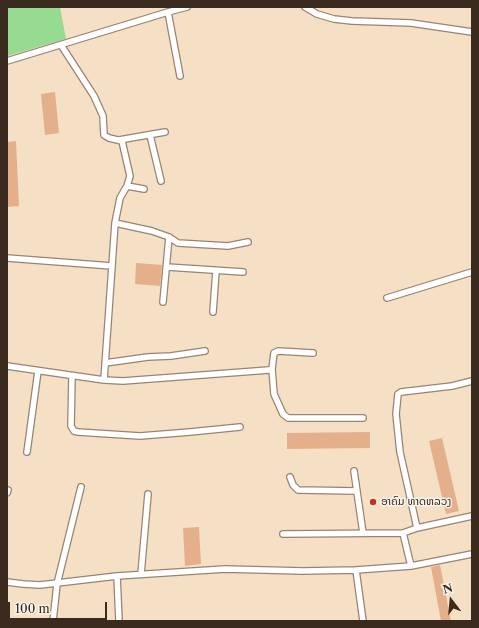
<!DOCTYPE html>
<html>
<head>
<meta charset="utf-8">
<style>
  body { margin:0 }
  #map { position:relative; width:479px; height:628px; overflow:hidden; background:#f5dfc5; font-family:"Libre Caslon Text",serif }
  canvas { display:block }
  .frame { position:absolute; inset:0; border:8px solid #3b2a1e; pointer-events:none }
  .north { position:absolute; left:431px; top:580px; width:40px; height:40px; -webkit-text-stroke:3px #f7f3e8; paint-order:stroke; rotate:344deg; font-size:11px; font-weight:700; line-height:16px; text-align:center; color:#3b2a1e }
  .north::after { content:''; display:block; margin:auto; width:14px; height:18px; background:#3b2a1e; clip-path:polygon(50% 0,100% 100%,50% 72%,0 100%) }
  .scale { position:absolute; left:8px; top:602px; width:99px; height:18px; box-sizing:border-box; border:2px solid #3b2a1e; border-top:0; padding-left:5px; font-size:12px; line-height:14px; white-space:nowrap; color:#3b2a1e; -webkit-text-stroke:3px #f7f3e8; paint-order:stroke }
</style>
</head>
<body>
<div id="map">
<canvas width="479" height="628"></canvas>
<div class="frame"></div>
<div class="north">N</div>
<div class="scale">100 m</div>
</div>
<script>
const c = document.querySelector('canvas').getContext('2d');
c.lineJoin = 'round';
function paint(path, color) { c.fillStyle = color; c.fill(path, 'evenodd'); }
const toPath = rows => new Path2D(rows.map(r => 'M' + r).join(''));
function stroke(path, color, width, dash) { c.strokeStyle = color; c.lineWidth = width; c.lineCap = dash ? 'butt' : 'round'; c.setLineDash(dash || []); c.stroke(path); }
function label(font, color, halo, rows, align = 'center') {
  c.font = font + ' "Libre Caslon Text","Noto Sans Lao",serif'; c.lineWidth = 3; c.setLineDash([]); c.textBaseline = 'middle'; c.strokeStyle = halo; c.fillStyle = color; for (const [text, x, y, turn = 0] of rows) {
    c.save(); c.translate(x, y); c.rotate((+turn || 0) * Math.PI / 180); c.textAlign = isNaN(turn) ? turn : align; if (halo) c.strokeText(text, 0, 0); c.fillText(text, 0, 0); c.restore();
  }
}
paint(toPath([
  [8,7,60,7,66,39,7,56]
]), '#97db92');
paint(toPath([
  [55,92,59,133,45,135,41,94],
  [16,141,19,206,7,207,7,142],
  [136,263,162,265,160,286,135,284],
  [370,432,370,448,287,449,287,433],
  [442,438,459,511,446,514,429,441],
  [199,527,201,564,185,566,183,528],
  [440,565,451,621,441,621,431,567]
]), '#e4b08c');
const street = toPath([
  [305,7,317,14,334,19,352,21,411,23,472,32],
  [168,12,180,76],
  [61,45,94,96,103,116,104,135,109,138,122,141,130,176,127,186,120,198,115,223,104,380],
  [7,61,168,12,187,7],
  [150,135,161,181],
  [119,140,165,132],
  [127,186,144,189],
  [115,223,152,231,169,237,178,243,228,246,248,242],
  [7,258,112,266],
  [167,267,243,272],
  [387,298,472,272],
  [163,302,169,237],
  [213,312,216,271],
  [313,353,278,351,274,353,272,369,274,394,283,414,288,418,363,418],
  [105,363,148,357,171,356,205,351],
  [7,366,104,380,123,381,269,370,272,369],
  [72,376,71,426,74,431,78,432,140,436,190,432,240,427],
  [27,452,38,371],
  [354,471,363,533],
  [290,477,293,485,298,490,357,491],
  [7,493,8,490],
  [417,528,472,516],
  [403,533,411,566],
  [283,534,403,533,417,528,400,452,396,414,398,394,401,392,452,386,472,381],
  [356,570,363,621],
  [141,574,148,494],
  [117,576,119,621],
  [7,582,23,584,40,585,117,576,225,569,303,571,356,570,411,566,472,554],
  [53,621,57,584,81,487]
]);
stroke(street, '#988472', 8);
stroke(street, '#fff', 5.5);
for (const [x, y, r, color] of [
  [373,502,4,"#c8321e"]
]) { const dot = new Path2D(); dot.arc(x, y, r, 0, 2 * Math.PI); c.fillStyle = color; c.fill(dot); stroke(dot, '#f7f3e8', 1.5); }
label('11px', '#3b2a1e', '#f7f3e8', [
  ["ອາຄົມ ທາດຫລວງ",381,502]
], 'left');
</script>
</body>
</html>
